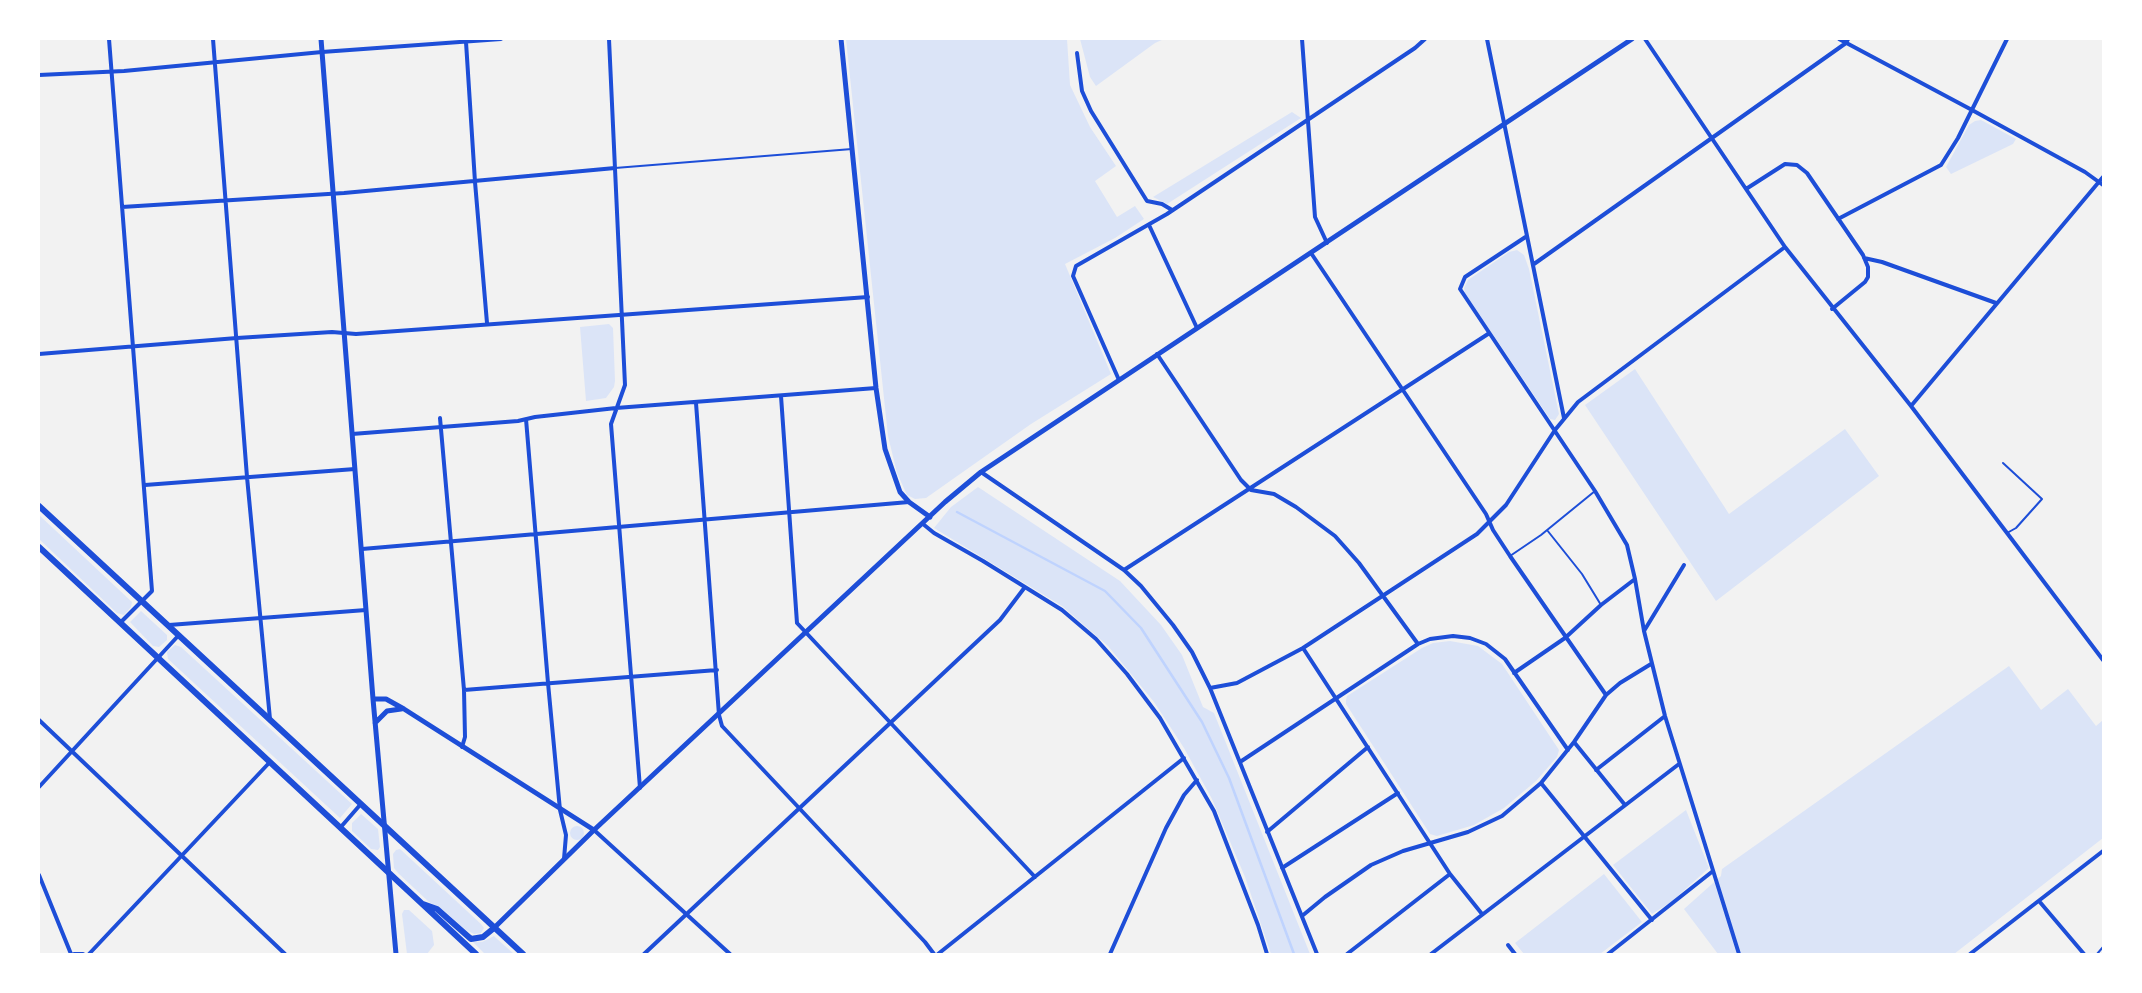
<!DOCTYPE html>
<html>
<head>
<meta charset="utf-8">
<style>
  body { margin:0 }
  #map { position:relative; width:2142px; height:993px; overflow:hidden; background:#f2f2f2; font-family:"DM Sans",sans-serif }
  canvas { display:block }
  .frame { position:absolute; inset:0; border:40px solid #fff; pointer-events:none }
</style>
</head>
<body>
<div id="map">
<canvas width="2142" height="993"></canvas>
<div class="frame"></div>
</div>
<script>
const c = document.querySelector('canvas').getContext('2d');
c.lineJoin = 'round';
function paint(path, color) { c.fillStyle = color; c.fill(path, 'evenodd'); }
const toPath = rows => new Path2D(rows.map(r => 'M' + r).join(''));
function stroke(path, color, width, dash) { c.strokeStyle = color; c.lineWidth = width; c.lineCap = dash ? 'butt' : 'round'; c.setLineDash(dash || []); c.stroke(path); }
paint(toPath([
  [846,39,1067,39,1070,85,1090,127,1116,166,1095,181,1117,217,1135,206,1144,219,1115,238,1065,264,1111,374,1031,424,926,498,915,499,907,495,897,473,888,436],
  [1080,39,1164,39,1155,43,1096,86,1090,77],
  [1292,112,1301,118,1167,204,1153,197],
  [1981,120,2016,139,2013,144,1951,174,1946,167,1969,125,1975,121],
  [1517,250,1524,255,1529,269,1559,414,1555,420,1550,419,1465,293,1464,288,1468,280,1509,252],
  [609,324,613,328,615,381,614,387,606,398,586,401,580,327],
  [1635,369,1729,514,1845,429,1879,476,1716,601,1585,405],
  [978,487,1120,581,1161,625,1182,655,1203,707,1214,713,1310,954,1271,954,1245,877,1212,799,1184,748,1154,702,1108,646,1062,606,934,528,951,507],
  [39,515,132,602,131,607,124,615,117,613,39,539],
  [141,611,167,635,167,640,159,647,153,646,130,622],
  [1450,641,1478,646,1502,664,1559,750,1557,757,1536,781,1504,808,1474,825,1437,836,1430,834,1346,704,1346,700,1347,696,1422,648,1433,643],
  [175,645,181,647,352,804,340,818,168,659,167,652],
  [2009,666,2041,710,2068,689,2096,726,2103,720,2103,838,1954,954,1718,954,1684,909,1721,876,1722,869],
  [1686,810,1709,868,1671,902,1652,914,1613,865],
  [361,814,378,829,380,847,378,850,371,849,352,831,352,823],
  '570 833a7 7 0 1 1 14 0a7 7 0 1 1-14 0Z',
  [400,849,481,924,484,928,481,933,474,934,466,930,442,909,429,902,399,874,394,868,393,854,396,850],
  [1604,874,1642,922,1600,954,1524,954,1515,943],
  [404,910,409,910,432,931,434,945,427,954,407,954,402,914],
  [494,936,496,938,514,954,485,954,472,941,482,942]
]), '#dbe4f7');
stroke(toPath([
  [957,512,1105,591,1141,628,1202,722,1229,778,1294,954]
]), '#bfd3fe', 2.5);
stroke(toPath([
  [615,168,852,149],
  [2003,463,2042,499,2016,528,2007,533],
  [1547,530,1582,574,1601,605],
  [1510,556,1541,535,1595,491],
  [2097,954,2103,947]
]), '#1d4ed8', 2);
stroke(toPath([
  [109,39,152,591,120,623],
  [213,39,247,477,270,719],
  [609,39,625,385,611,424,640,788],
  [1302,39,1315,217,1327,243],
  [1487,39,1564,418],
  [1645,39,1785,247,1911,406,2103,660],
  [1839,39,1972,110,2085,172,2103,185],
  [466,42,475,182,487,323],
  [1077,53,1082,91,1091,111,1147,201,1162,204,1172,210],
  [39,75,124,71,322,52,501,39],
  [1746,189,1785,164,1797,165,1807,173,1863,255,1868,267,1868,277,1865,282,1832,309],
  [122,207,344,193,615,168],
  [1838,219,1941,165,1958,138,2007,39],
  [1149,225,1197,328],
  [1527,236,1465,277,1460,289,1595,491,1627,545,1635,579,1644,631,1665,716,1739,954],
  [1311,253,1486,514,1493,530,1510,556,1606,695],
  [1864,258,1882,262,1996,303],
  [1534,264,1846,43,1848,39],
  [39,354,237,338,332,332,356,334,868,297],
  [1157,354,1241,480,1251,490,1274,494,1296,507,1335,536,1359,563,1418,644],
  [1119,380,1073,276,1076,266,1167,214,1415,48,1425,39],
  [781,396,797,623,1035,877],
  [696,403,719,715,722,726,925,942,934,954],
  [1911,406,2103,177],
  [440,418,464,690,465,737,462,747],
  [526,419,548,683,560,810,566,835,564,859],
  [352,434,518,421,535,417,616,408,876,388],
  [981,472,1124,570,1141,586,1173,625,1192,652,1210,688,1317,954],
  [145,485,355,469],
  [923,524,934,533,983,561,1062,610,1096,639,1127,674,1160,718,1214,811,1258,925,1267,954],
  [362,549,909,502],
  [1124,570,1488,334],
  [169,625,366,610],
  [1644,631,1684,565],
  [1303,648,1450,874,1482,914],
  [1514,673,1565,638,1601,605,1635,579],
  [1210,688,1237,683,1303,648,1477,534,1506,505,1555,430,1578,402,1785,247],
  [464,690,717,670],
  [39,720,285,954],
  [1574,742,1625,805],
  [1240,762,1418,644,1430,639,1453,636,1470,638,1486,644,1505,659,1568,750],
  [1596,770,1665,716],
  [1541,783,1652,920],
  [39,787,178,636],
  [340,828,360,805],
  [594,830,730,954],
  [1267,832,1368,747],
  [1282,868,1398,793],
  [39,875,71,954],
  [2039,901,2084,954],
  [1302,916,1325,897,1371,865,1403,851,1468,832,1502,816,1541,783,1574,742,1606,695,1620,683,1651,664],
  [1508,945,1515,954],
  [74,954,83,954],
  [89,954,269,763],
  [644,954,1000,620,1025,587],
  [938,954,1184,758],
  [1110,954,1166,828,1184,795,1197,780],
  [1347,954,1450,874],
  [1431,954,1679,764],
  [1608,954,1713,871],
  [1970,954,2103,851]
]), '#1d4ed8', 4);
stroke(toPath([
  [321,39,373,699,396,954],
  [841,39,876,388,885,449,900,492,909,502,930,517],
  [373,699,386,699,404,709,594,830],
  [375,723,387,711,401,709],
  [494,928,594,830,945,502,981,472,1632,39]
]), '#1d4ed8', 5);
stroke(toPath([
  [39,506,523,954],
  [39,547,476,954],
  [423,904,437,909,471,939,483,937,494,928]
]), '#1d4ed8', 6);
</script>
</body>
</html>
